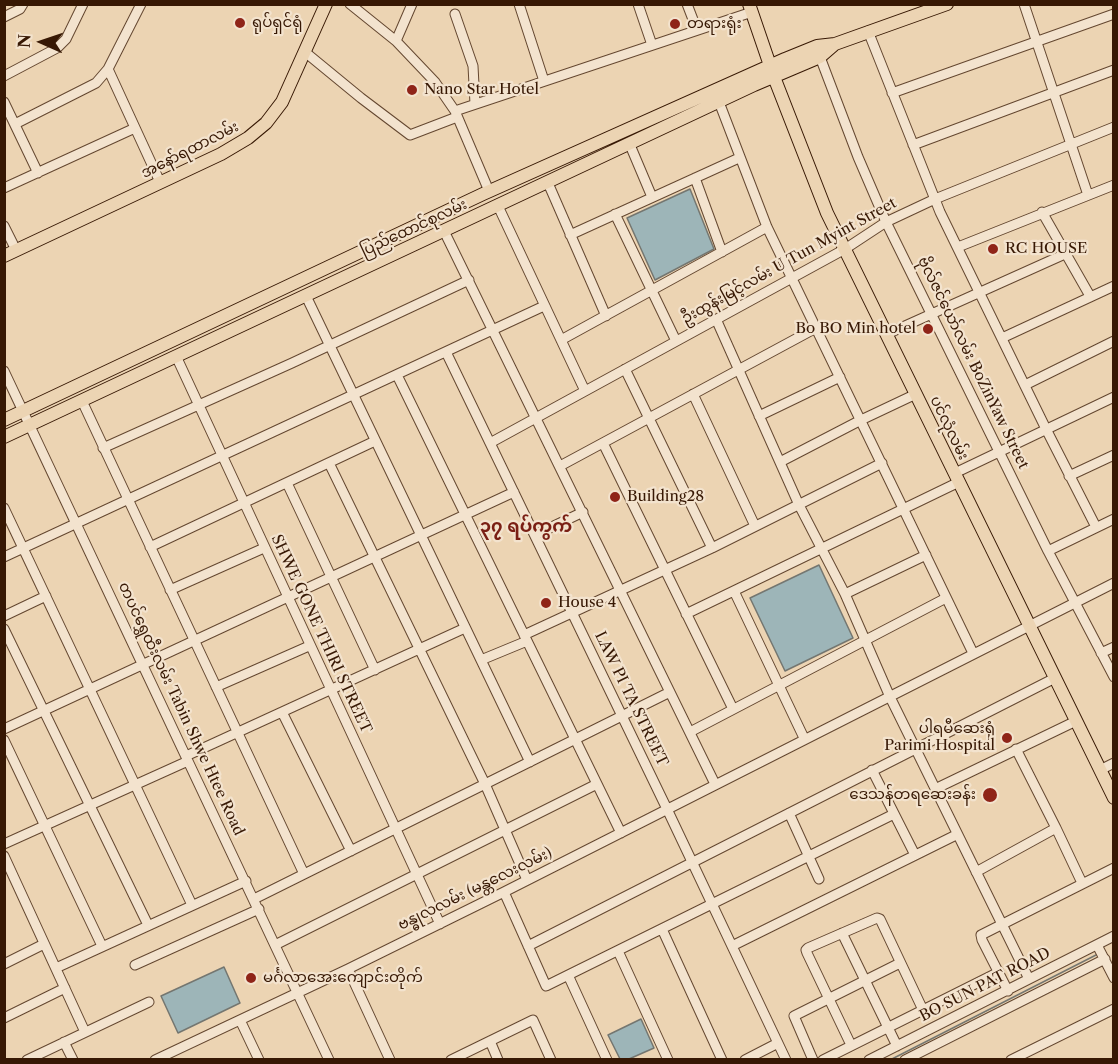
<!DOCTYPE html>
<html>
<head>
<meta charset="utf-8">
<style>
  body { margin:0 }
  #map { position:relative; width:1118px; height:1064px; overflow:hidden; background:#ecd4b3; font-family:"Libre Caslon Text",serif }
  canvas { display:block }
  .frame { position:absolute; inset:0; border:6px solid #371804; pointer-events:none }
  .north { position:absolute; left:12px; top:12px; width:60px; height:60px; -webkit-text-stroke:4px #f3e3ce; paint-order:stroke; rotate:273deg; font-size:16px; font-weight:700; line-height:24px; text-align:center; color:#371804 }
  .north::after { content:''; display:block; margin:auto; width:21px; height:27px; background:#371804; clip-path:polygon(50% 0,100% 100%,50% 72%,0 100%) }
</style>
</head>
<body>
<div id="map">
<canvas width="1118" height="1064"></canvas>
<div class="frame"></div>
<div class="north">N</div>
</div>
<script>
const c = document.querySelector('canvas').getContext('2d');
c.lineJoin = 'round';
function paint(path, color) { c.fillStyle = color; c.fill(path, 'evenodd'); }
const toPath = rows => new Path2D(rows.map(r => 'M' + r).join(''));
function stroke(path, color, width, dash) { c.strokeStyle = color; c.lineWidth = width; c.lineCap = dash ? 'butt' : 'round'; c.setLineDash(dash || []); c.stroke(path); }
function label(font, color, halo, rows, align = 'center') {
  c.font = font + ' "Libre Caslon Text","Noto Sans Myanmar",serif'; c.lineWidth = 4.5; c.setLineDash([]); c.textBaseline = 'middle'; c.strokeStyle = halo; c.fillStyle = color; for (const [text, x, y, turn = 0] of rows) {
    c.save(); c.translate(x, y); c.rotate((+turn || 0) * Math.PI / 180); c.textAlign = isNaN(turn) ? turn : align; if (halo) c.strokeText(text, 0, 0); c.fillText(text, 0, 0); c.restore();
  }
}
const water = toPath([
  [690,189,714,249,655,280,627,218,690,189],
  [819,565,853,638,785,671,750,598,819,565],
  [224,967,240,1003,178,1033,161,996,224,967],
  [641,1019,654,1048,629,1059,620,1059,608,1035,641,1019]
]);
paint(water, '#9db5b8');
stroke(water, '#747670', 1.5);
stroke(toPath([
  [890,1060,1096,955]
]), '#747670', 1.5);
const minor = toPath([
  [350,4,396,41,435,82,455,111,489,191],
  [519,4,544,81],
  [638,4,652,45],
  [687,4,697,30],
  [1024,4,1088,195],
  [455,14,473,66,475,104],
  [4,17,20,9,23,4],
  [868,31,940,212,1046,429,1096,527],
  [396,41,412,4],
  [305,52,361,98,410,135,457,117],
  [820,57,858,157,886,222,1048,551,1114,677],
  [108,69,160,182],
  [4,76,57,48,66,39,83,4],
  [892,93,1114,14],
  [4,102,38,173],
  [719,102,767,227,973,653],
  [455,111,752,12],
  [15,124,96,83,108,69,141,4],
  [630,145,652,197],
  [913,145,1114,70],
  [695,178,722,252],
  [548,183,606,316],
  [4,188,135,128],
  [498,206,585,391],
  [1042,212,1090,296],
  [615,214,676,341],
  [4,226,16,250],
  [444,231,715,784],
  [570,235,739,158],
  [958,247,1114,185],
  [306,296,530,762],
  [716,319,799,505,845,594,890,697,1029,979],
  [887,334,1065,254],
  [1002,338,1114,286],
  [561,340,767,227],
  [446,352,667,809,786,1060],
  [176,356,440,924],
  [625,369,712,548],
  [4,371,329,1060],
  [397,375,621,833],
  [1025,385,1114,341],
  [693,394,755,526],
  [82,401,304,874],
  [759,416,840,377],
  [490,443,845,249,886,222,935,199,1114,127],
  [603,443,733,709],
  [103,448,292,363,469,280],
  [780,462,861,420,916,394],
  [329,463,485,784,527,880],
  [560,466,816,328],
  [955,473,1114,397],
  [1069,476,1114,455],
  [287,483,375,670],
  [4,508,192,905],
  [535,535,583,512],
  [150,547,375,441],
  [1048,551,1114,519],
  [4,557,544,306],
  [170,590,264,548],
  [734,591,804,738],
  [845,594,926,555],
  [686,614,959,482],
  [4,616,46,596],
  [4,629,148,925],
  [524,635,712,548,882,463],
  [1101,653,1114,647],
  [481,660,527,641],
  [216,687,309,646],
  [282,712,351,851],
  [4,729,514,492],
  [690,732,946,598],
  [4,740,102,946],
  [186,756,465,628],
  [872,770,915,855],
  [1100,770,1114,763],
  [935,789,1076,721],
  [789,813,819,879],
  [1056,828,1082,883],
  [4,844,188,761],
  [4,856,85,1032],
  [976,872,1056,828,1016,749],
  [504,892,546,986,894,814],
  [254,899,670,692],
  [662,929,722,1060],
  [842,933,897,1046],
  [275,945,597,784],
  [1097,945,1114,978],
  [528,946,1055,678],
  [732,946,956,835],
  [618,951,668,1060],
  [4,964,44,944],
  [135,965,259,909],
  [56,968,246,881],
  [348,969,390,1060],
  [568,975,607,1060],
  [1008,991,982,940,981,935,1114,868],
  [4,1018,65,988],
  [240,1020,259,1060],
  [490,1041,498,1060],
  [64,1042,73,1060],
  [851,1045,807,953,806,950,808,948,877,918,880,919,923,1010],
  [27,1060,149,1002],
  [155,1060,348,969,504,892,1114,583],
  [451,1060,533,1020,551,1060],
  [745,1060,778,1043],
  [813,1060,794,1016,900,963],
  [823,1060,999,972],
  [869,1060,1114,936],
  [905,1060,1105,959],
  [1011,1060,1114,1009]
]);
const major = toPath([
  [749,4,774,77,827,213,1114,798],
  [4,256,221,154,248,138,266,123,282,102,326,4],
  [4,420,483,194,785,59,817,46,835,44,947,4],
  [4,437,754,85,820,57,835,44]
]);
stroke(minor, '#644730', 11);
stroke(major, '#371804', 14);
stroke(minor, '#f3e3ce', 9);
stroke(major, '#ecd4b3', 12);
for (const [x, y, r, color] of [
  [240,23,6,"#8f2418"],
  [675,24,6,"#8f2418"],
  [412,90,6,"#8f2418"],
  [993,249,6,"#8f2418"],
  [928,329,6,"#8f2418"],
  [615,497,6,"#8f2418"],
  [546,603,6,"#8f2418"],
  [1007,738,6,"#8f2418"],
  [990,795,8,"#8f2418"],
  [251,978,6,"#8f2418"]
]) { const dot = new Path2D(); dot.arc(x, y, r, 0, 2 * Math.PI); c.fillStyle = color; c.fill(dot); stroke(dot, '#f3e3ce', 2); }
label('15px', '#371804', '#f3e3ce', [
  ["ရုပ်ရှင်ရုံ",252,23],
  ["တရားရုံး",687,24],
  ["Nano Star Hotel",424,90],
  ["RC HOUSE",1005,249],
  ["Bo BO Min hotel",916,329,"right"],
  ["Building28",627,497],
  ["House 4",558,603],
  ["ပါရမီဆေးရုံ",995,729,"right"],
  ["Parimi Hospital",995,746,"right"],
  ["ဒေသန်တရဆေးခန်း",976,795,"right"],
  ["မင်္ဂလာအေးကျောင်းတိုက်",263,978]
], 'left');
label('15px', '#371804', '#f3e3ce', [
  ["အနော်ရထာလမ်း",190,150,-27],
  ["ပြည်ထောင်စုလမ်း",414,228,-25],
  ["ဦးထွန်းမြင့်လမ်း U Tun Myint Street",789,261,-29],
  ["ဗိုလ်ဇင်ယော်လမ်း BoZinYaw Street",973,363,64],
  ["ပင်လုံလမ်း",949,428,64],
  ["SHWE GONE THIRI STREET",321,634,65],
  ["LAW PI TA STREET",631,699,64],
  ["တပင်ရွှေထီးလမ်း Tabin Shwe Htee Road",181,709,65],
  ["ဗန္ဓုလလမ်း (မန္တလေးလမ်း)",475,889,-26],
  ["BO SUN PAT ROAD",985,985,-27]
]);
label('bold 18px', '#7a1f14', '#f3e3ce', [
  ["၃၇ ရပ်ကွက်",526,527]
]);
</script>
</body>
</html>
